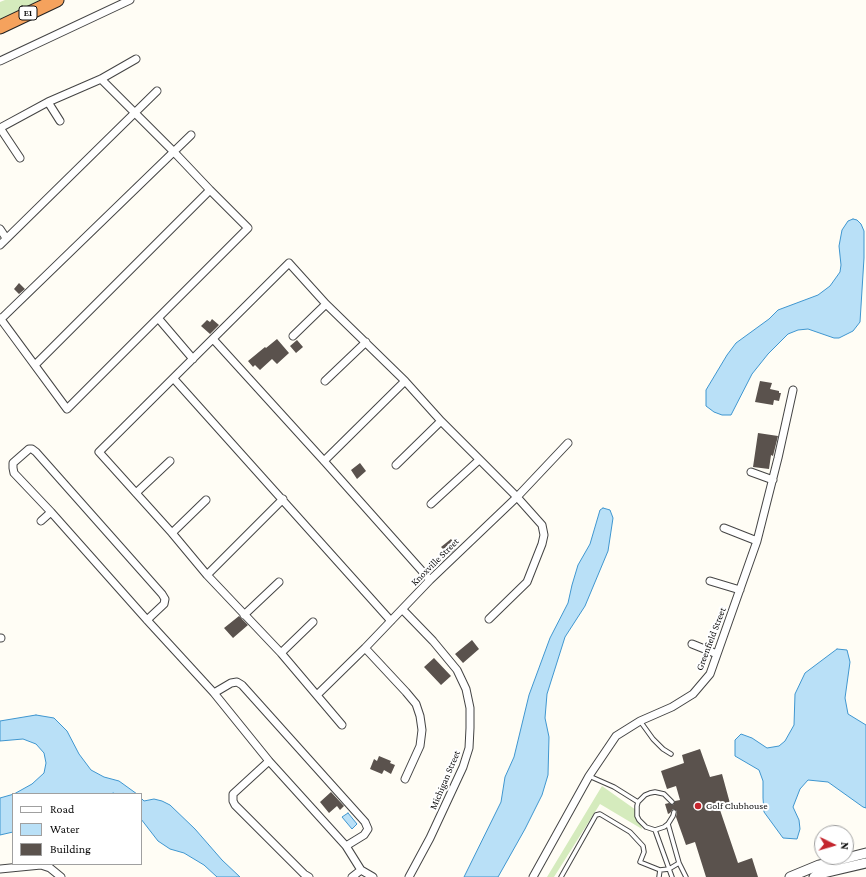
<!DOCTYPE html>
<html>
<head>
<meta charset="utf-8">
<style>
  body { margin:0 }
  #map { position:relative; width:866px; height:877px; overflow:hidden; background:#fffdf5; font-family:"Crimson Pro",serif }
  canvas { display:block }
  .legend { position:absolute; left:12px; top:793px; width:130px; height:72px; box-sizing:border-box; background:#fff; border:1px solid #a0a0a0; margin:0; padding:5px 7px; list-style:none; font-size:12px; color:#111 }
  .legend li { display:flex; align-items:center; gap:8px; height:20px }
  .legend b { width:20px; border:1px solid #a0a0a0 }
  .north { position:absolute; left:814px; top:825px; width:40px; height:40px; box-sizing:border-box; background:#fff; border:1px solid #a0a0a0; border-radius:50%; rotate:95deg; font-size:11px; font-weight:700; line-height:16px; text-align:center; color:#111 }
  .north::after { content:''; display:block; margin:auto; width:14px; height:18px; background:#c4262e; clip-path:polygon(50% 0,100% 100%,50% 72%,0 100%) }
</style>
</head>
<body>
<div id="map">
<canvas width="866" height="877"></canvas>
<ul class="legend">
<li><b style="height:5px;background:#fff"></b>Road</li>
<li><b style="height:11px;background:#b9e0f7"></b>Water</li>
<li><b style="height:11px;background:#5a524d"></b>Building</li>
</ul>
<div class="north">N</div>
</div>
<script>
const c = document.querySelector('canvas').getContext('2d');
c.lineJoin = 'round';
function paint(path, color) { c.fillStyle = color; c.fill(path, 'evenodd'); }
const toPath = rows => new Path2D(rows.map(r => 'M' + r).join(''));
function stroke(path, color, width, dash) { c.strokeStyle = color; c.lineWidth = width; c.lineCap = dash ? 'butt' : 'round'; c.setLineDash(dash || []); c.stroke(path); }
function label(font, color, halo, rows, align = 'center') {
  c.font = font + ' "Crimson Pro",serif'; c.lineWidth = 4; c.setLineDash([]); c.textBaseline = 'middle'; c.strokeStyle = halo; c.fillStyle = color; for (const [text, x, y, turn = 0] of rows) {
    c.save(); c.translate(x, y); c.rotate((+turn || 0) * Math.PI / 180); c.textAlign = isNaN(turn) ? turn : align; if (halo) c.strokeText(text, 0, 0); c.fillText(text, 0, 0); c.restore();
  }
}
paint(toPath([
  [5,0,47,0,0,22,0,2],
  [602,786,636,810,642,829,600,804,554,877,547,877]
]), '#d5ebbd');
const water = toPath([
  [853,219,857,220,861,224,864,231,864,258,860,322,853,331,839,338,834,338,808,329,798,330,788,334,768,354,752,374,731,415,722,415,714,412,706,406,706,390,727,355,736,343,769,319,778,310,818,295,830,286,840,272,841,265,839,246,842,230,848,221,853,219],
  [603,508,610,510,613,518,608,551,585,606,565,637,547,694,545,718,549,737,548,775,542,795,525,829,498,877,464,877,501,802,505,777,514,757,529,695,550,638,568,603,572,585,578,565,590,544,600,510,603,508],
  [837,649,847,650,850,662,845,698,848,714,866,725,866,808,863,807,828,782,808,780,800,789,793,807,799,820,800,829,797,839,783,838,764,812,763,798,763,781,759,770,735,756,735,740,741,734,752,738,767,748,779,746,785,741,794,725,795,694,805,673,837,649],
  [36,715,54,718,67,731,79,754,91,770,104,777,119,781,137,794,115,794,114,793,109,794,13,794,13,832,0,835,0,798,14,794,32,784,44,773,46,763,44,753,36,744,23,739,0,741,0,721,36,715],
  [141,798,144,801,154,799,162,801,170,805,195,829,222,860,240,877,217,877,204,865,184,853,170,849,158,841,141,819,141,798],
  [348,813,357,824,352,829,342,817,348,813]
]);
paint(water, '#b9e0f7');
stroke(water, '#3f96cf', 1);
paint(toPath([
  [19,283,25,289,19,294,14,289],
  [212,319,219,325,210,334,201,326,207,320,210,322],
  [277,339,289,353,277,364,272,359,260,370,255,365,253,367,248,361,265,347,266,348],
  [297,340,303,347,296,353,290,346],
  [760,381,772,383,770,389,779,391,779,393,781,393,779,401,774,400,773,405,755,402],
  [758,433,778,436,773,456,771,455,769,469,753,467],
  [360,463,366,471,357,479,351,470],
  [451,539,455,544,453,546,455,549,449,555,441,547],
  [239,616,248,625,233,638,224,628],
  [472,640,479,649,463,663,455,654],
  [434,658,451,676,441,685,424,667],
  [700,749,710,777,722,774,731,807,720,810,738,863,752,858,758,877,706,877,695,842,686,845,676,817,677,811,673,809,670,813,668,814,665,804,669,803,673,805,675,801,680,800,676,786,667,789,661,771,684,763,682,755],
  [379,756,391,761,390,763,395,765,391,774,384,770,382,774,370,769,374,759,377,761],
  [331,792,344,806,340,810,337,806,329,813,320,802]
]), '#5a524d');
const service = toPath([
  [640,721,653,739,663,749,671,754],
  [589,776,614,787,638,802],
  [672,802,664,794,655,792,650,793,645,795,638,802,637,806,637,816,639,820,646,827,655,830,664,827,668,824,673,816,674,812],
  [668,824,679,863,686,877],
  [655,830,672,877],
  [561,877,596,815,600,814,630,832,643,846,644,852,640,862,660,870,669,869,679,863],
  [659,877,660,870]
]);
const minor = toPath([
  [0,61,130,0],
  [48,102,60,121],
  [0,128,48,102,101,79,136,59],
  [0,128,20,158],
  [0,229,6,238],
  [0,245,157,91],
  [0,318,67,409,248,228,210,190,174,152,101,79],
  [158,318,193,359],
  [1,319,191,135],
  [293,336,326,304],
  [213,339,324,461,430,580],
  [35,365,210,190],
  [174,379,391,621],
  [325,381,366,342],
  [324,461,405,381],
  [396,465,441,421],
  [751,472,773,480],
  [136,493,170,461],
  [431,504,479,460],
  [41,521,51,512],
  [724,528,757,541],
  [172,533,206,500],
  [207,575,283,499],
  [710,581,740,590],
  [403,610,433,641,457,670,466,689,470,708,470,728,469,748,463,767,430,838,409,877],
  [244,615,279,582],
  [147,620,164,604,165,599,162,594,36,452,32,449,29,449,13,463,13,468,14,473,51,512,147,620,214,693,269,761,346,846,361,870,373,877],
  [0,638,1,638],
  [692,644,717,654],
  [365,648,406,692,416,704,420,716,422,730,420,746,405,779],
  [281,653,313,622],
  [214,693,231,683,237,682,242,685,365,822,368,829,364,835,346,846],
  [317,695,365,648,430,580,517,497,568,443],
  [342,725,281,653,207,575,172,533,99,452,289,263,326,304,405,381,441,421,517,497,542,525,544,535,542,544,527,582,489,619],
  [269,761,233,794,233,801,235,805,304,874,309,877],
  [0,869,41,865,50,868,61,877],
  [352,877,361,870],
  [533,877,589,776,616,736,640,721,672,707,693,694,710,674,757,541,778,458,793,390]
]);
const tertiary = toPath([
  [790,877,819,865,866,853],
  [814,877,819,874,866,863]
]);
const motorway = toPath([
  [0,27,57,0]
]);
stroke(service, '#444', 5.5);
stroke(minor, '#444', 9);
stroke(tertiary, '#444', 11);
stroke(motorway, '#222', 15);
stroke(service, '#fff', 3.5);
stroke(minor, '#fff', 7);
stroke(tertiary, '#fff', 9);
stroke(motorway, '#f5a25d', 13);
for (const [x, y, r, color] of [
  [698,806,4,"#c4262e"]
]) { const dot = new Path2D(); dot.arc(x, y, r, 0, 2 * Math.PI); c.fillStyle = color; c.fill(dot); stroke(dot, '#fff', 1.5); }
for (const [x, y, w] of [
  [28,13,18]
]) { const box = new Path2D(); box.roundRect(x - w / 2, y - 7, w, 14, 3); c.fillStyle = '#fff'; c.fill(box); stroke(box, '#111', 1); }
label('bold 9px', '#111', null, [
  ["E1",28,13]
]);
label('10px', '#111', '#fff', [
  ["Knoxville Street",435,562,-45],
  ["Greenfield Street",711,639,-69],
  ["Michigan Street",445,780,-67]
]);
label('10px', '#111', '#fff', [
  ["Golf Clubhouse",706,806]
], 'left');
</script>
</body>
</html>
